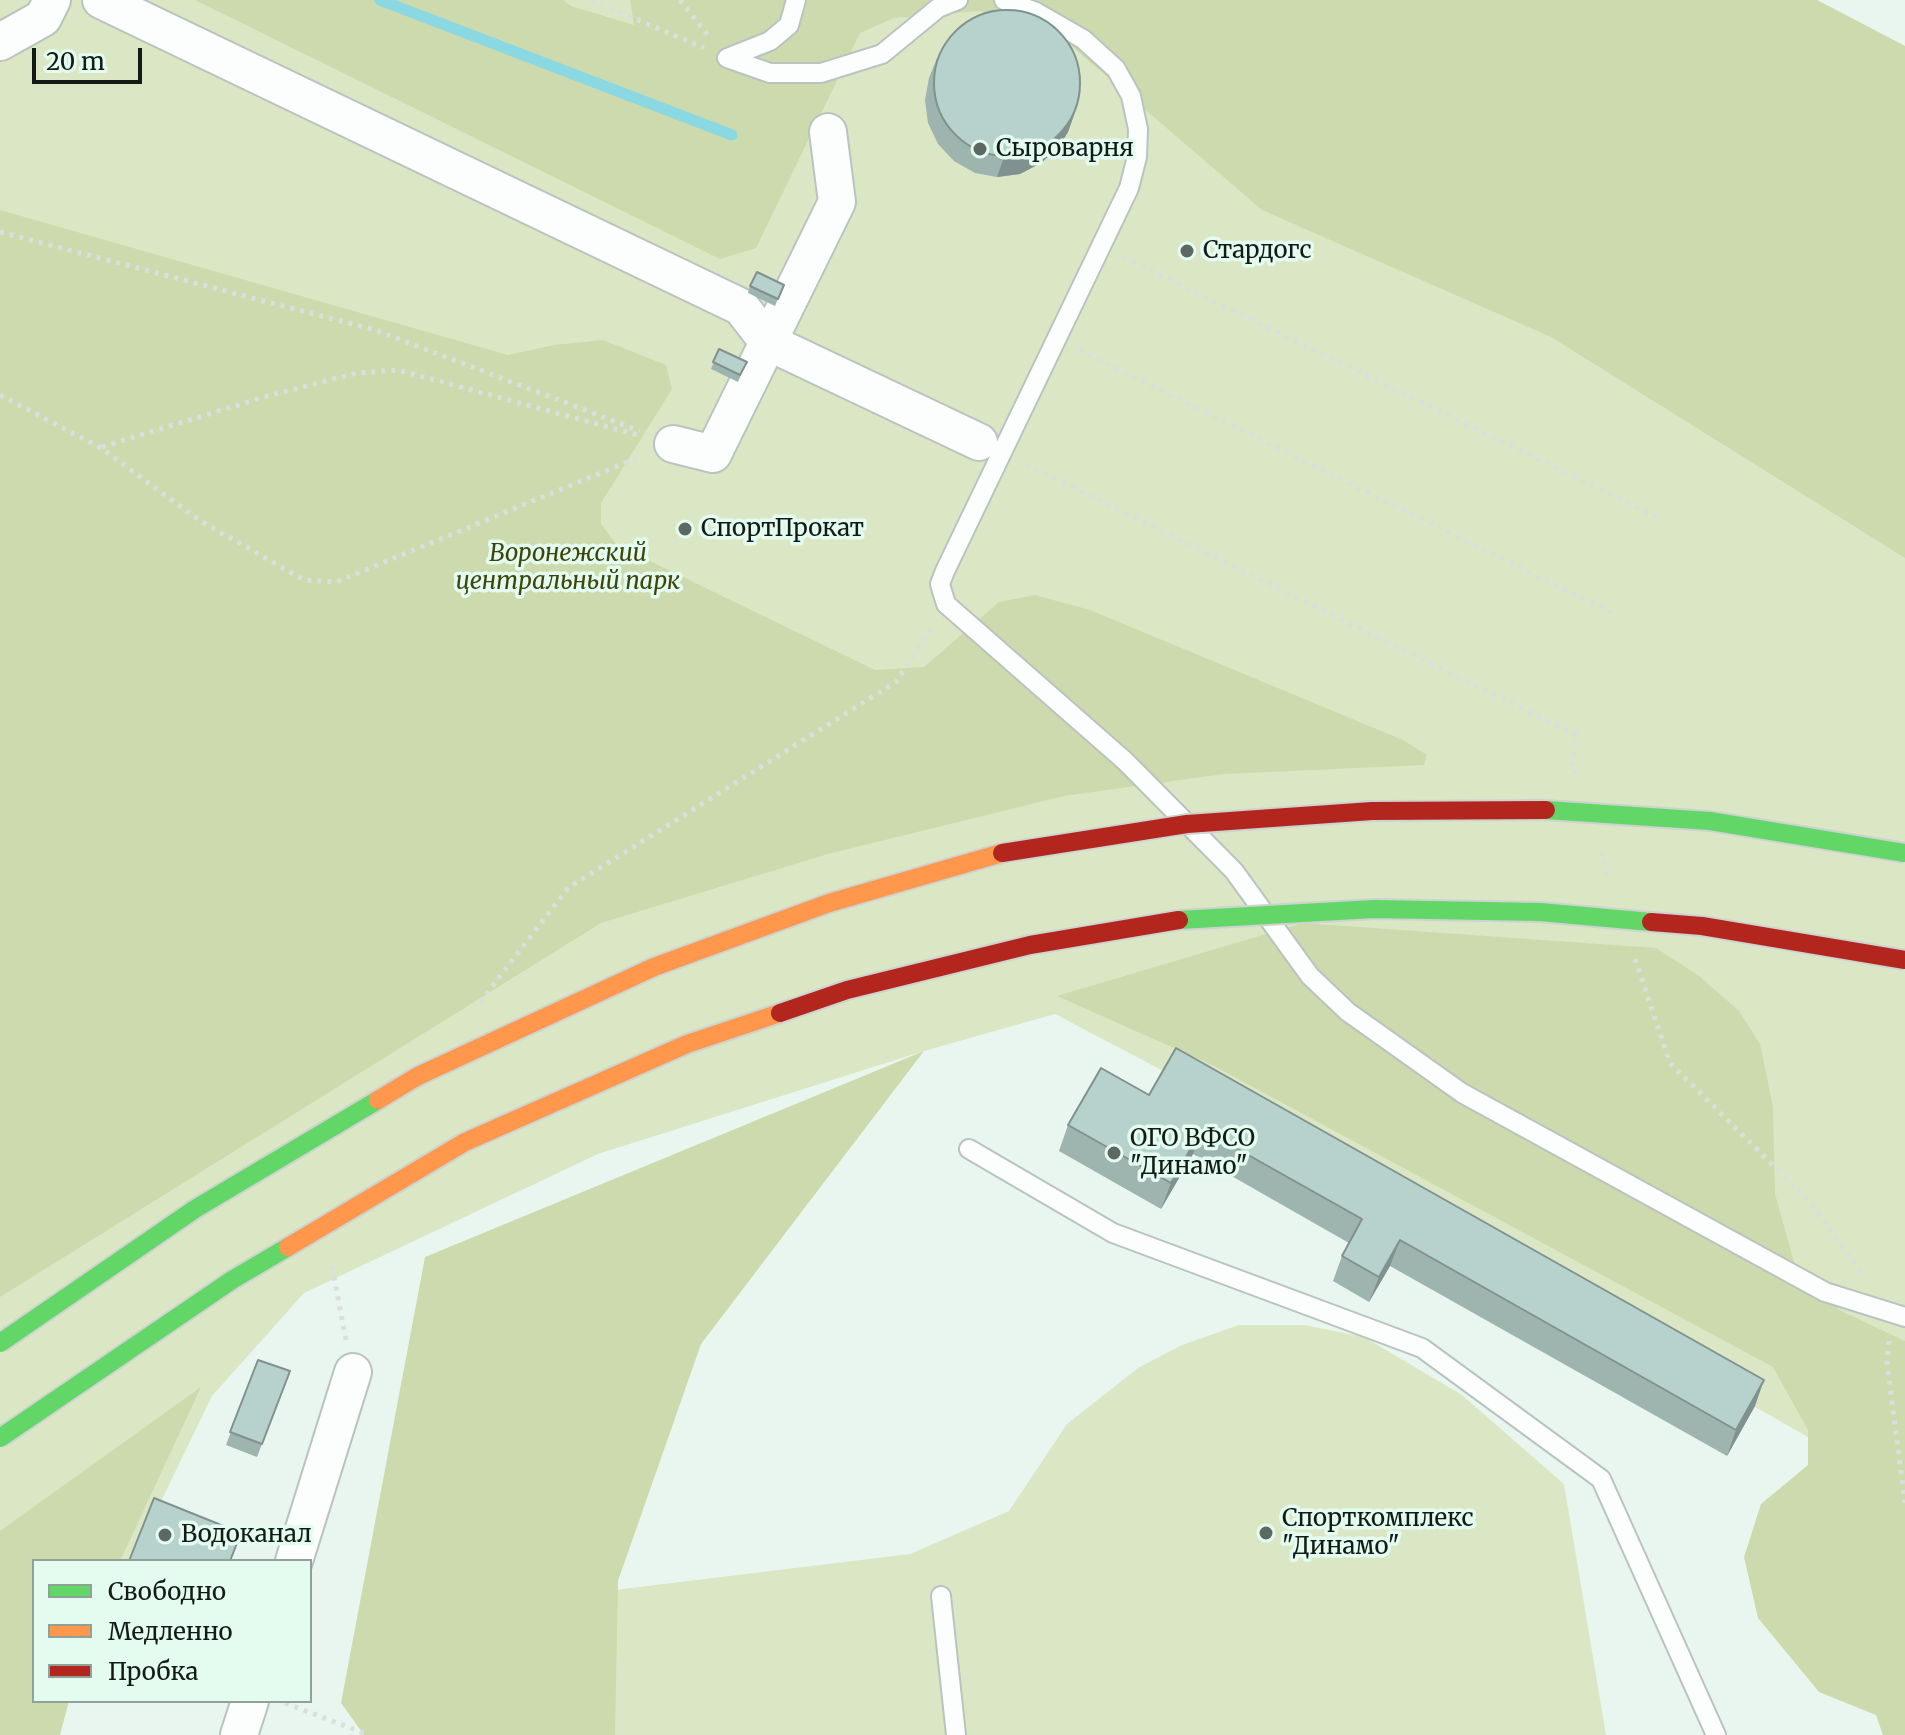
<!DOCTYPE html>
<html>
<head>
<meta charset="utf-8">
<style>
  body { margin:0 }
  #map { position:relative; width:1905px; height:1735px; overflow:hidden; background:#e9f6ef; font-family:Merriweather,serif }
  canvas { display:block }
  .legend { position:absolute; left:32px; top:1559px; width:280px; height:144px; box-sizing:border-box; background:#e3fcef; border:2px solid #8fa299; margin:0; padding:10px 14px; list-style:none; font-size:24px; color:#121b17 }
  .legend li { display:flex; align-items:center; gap:16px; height:40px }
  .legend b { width:40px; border:2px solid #8fa299 }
  .scale { position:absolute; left:32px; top:48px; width:110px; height:36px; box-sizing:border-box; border:4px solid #121b17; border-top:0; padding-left:10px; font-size:24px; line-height:28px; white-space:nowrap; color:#121b17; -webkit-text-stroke:6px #e3fcef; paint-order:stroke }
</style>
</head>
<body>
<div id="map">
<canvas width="1905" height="1735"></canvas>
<ul class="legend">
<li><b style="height:10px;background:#63d668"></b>Свободно</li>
<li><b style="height:10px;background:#ff974d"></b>Медленно</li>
<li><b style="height:10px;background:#b3261e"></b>Пробка</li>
</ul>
<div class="scale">20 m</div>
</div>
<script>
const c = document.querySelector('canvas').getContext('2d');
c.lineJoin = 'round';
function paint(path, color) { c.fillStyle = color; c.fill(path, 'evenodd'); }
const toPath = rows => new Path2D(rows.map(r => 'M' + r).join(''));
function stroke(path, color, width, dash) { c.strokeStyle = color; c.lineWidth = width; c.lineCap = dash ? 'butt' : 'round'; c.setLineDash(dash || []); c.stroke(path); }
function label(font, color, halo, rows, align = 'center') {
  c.font = font + ' Merriweather,serif'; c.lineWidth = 7; c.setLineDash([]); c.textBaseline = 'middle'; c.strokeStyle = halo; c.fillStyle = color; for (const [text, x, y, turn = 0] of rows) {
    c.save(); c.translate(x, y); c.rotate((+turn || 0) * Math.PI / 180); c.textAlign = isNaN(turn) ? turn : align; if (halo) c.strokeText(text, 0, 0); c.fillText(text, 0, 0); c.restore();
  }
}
paint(toPath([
  [0,0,1817,0,1905,46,1905,1720,1859,1466,1167,1073,1055,1014,924,1051,598,1154,304,1293,212,1396,132,1561,34,1561,34,1701,50,1730,0,1639],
  [1239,1325,1304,1325,1364,1337,1462,1395,1564,1484,1606,1735,613,1735,598,1592,910,1554,1009,1511,1067,1424,1138,1368,1182,1345]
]), '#dbe7c4');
paint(toPath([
  [195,0,563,0,571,6,634,25,630,0,1817,0,1905,46,1905,558,1551,337,1262,210,1062,38,980,11,894,18,860,33,756,248,720,259],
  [0,210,508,355,554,345,603,340,666,365,672,389,601,503,601,524,617,545,875,670,924,667,999,602,1035,595,1090,610,1403,740,1427,755,1424,765,1224,774,1064,796,828,854,601,923,0,1297],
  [1303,923,1656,948,1699,976,1739,1011,1760,1044,1773,1107,1775,1194,1799,1280,1841,1311,1905,1341,1905,1735,1883,1735,1876,1715,1819,1692,1758,1618,1744,1557,1761,1504,1808,1465,1808,1430,1773,1367,1212,1065,1057,996],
  [924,1051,701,1344,618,1581,615,1735,364,1735,341,1703,425,1257],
  [201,1387,120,1561,34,1561,34,1701,69,1701,60,1735,0,1735,0,1531]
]), '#cddaad');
stroke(toPath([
  [380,0,732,135]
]), '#89d8e2', 11);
const lane = toPath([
  [796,0,789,25,770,41,727,58,770,73,821,73,882,54,938,8,958,0],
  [1004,0,1036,12,1083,39,1116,69,1131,96,1138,129,1137,157,1129,188,945,571,940,584,946,604,1125,761,1234,871,1310,976,1348,1012,1462,1093,1825,1292,1905,1317],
  [969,1149,1113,1233,1422,1348,1601,1479,1716,1735],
  [941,1596,956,1735]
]);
const street = toPath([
  [101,0,741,307,768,342,979,442],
  [0,42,43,18,52,0],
  [673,444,713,454,837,202,828,132],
  [294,1561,353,1372],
  [239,1735,250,1701]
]);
stroke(lane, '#b9c4be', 22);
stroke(street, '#b9c4be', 40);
stroke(toPath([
  [591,0,704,48],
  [680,0,711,39],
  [0,232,375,330,640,431],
  [1123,257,1661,519],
  [1079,350,1616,615],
  [0,395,101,448,199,520,304,580,336,582,642,456],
  [102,447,264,397,357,373,398,370,641,436],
  [1026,464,1576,735,1572,765,1575,774],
  [1600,852,1609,877],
  [1635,959,1670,1063,1810,1202,1863,1276],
  [480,1002,568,888,896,682,932,626],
  [332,1267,346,1340],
  [1889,1341,1887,1363,1905,1503],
  [285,1703,369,1735]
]), '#dbdedc', 5, [4, 6]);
stroke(lane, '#fcfefd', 18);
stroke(street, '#fcfefd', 36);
const fastBridge = toPath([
  [1546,810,1710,821,1905,853],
  [1179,920,1374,909,1540,912,1651,922],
  [0,1343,195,1209,378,1100],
  [0,1438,232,1280,288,1247]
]);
const slowBridge = toPath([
  [378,1100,418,1076,654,967,829,903,1002,853],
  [288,1247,465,1142,687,1044,780,1013]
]);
const jamBridge = toPath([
  [1002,853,1187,824,1372,811,1546,810],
  [1651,922,1702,926,1905,960],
  [780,1013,847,990,1030,945,1179,920]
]);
stroke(fastBridge, '#ccd3d0', 22, []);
stroke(slowBridge, '#ccd3d0', 22, []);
stroke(jamBridge, '#ccd3d0', 22, []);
stroke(fastBridge, '#63d668', 18);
stroke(slowBridge, '#ff974d', 18);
stroke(jamBridge, '#b3261e', 18);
paint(toPath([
  [937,58,1075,112,1068,132,1058,148,1041,163,1020,174,997,177,975,173,954,161,938,144,928,123,925,100,929,78],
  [784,285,775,306,748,293,750,286],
  [719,349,744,368,738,382,711,369],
  [1149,1095,1755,1406,1727,1456,1390,1266,1369,1302,1333,1281,1342,1256,1349,1243,1193,1154,1161,1209,1059,1151,1068,1125],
  [258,1360,290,1371,257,1457,226,1445]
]), '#9db4af');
paint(toPath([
  [1075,112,1068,132,1058,148,1041,163,1020,174,997,177,1004,157],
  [1202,1129,1193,1154,1161,1209,1171,1183],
  [1400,1240,1390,1266,1369,1302,1379,1277],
  [1764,1380,1755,1406,1727,1456,1736,1430]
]), '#80928f');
const building = toPath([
  '934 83a73 73 0 1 1 146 0a73 73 0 1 1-146 0Z',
  [757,272,784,285,778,299,750,286,757,272],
  [719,349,747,362,740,375,713,362,719,349],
  [1176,1048,1764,1380,1736,1430,1400,1240,1379,1277,1342,1256,1362,1219,1202,1129,1171,1183,1068,1125,1101,1068,1149,1095,1176,1048],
  [258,1360,290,1371,262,1444,230,1432,258,1360],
  [154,1498,241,1533,230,1561,129,1561,154,1498]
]);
paint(building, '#b7d1cc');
stroke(building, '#80928f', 2);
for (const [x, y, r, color] of [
  [980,149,8,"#5d6863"],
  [1187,251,8,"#5d6863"],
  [685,529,8,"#5d6863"],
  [1114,1153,8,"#5d6863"],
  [1266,1533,8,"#5d6863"],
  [165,1535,8,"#5d6863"]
]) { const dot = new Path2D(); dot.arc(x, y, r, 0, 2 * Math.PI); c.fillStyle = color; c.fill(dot); stroke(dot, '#e3fcef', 3); }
label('24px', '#121b17', '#e3fcef', [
  ["Сыроварня",996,149],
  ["Стардогс",1203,251],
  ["СпортПрокат",701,529],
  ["ОГО ВФСО",1130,1139],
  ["\"Динамо\"",1130,1167],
  ["Спорткомплекс",1282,1519],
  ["\"Динамо\"",1282,1547],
  ["Водоканал",181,1535]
], 'left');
label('italic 24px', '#3e450a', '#e3fcef', [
  ["Воронежский",568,554],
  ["центральный парк",568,582]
]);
</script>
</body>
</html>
